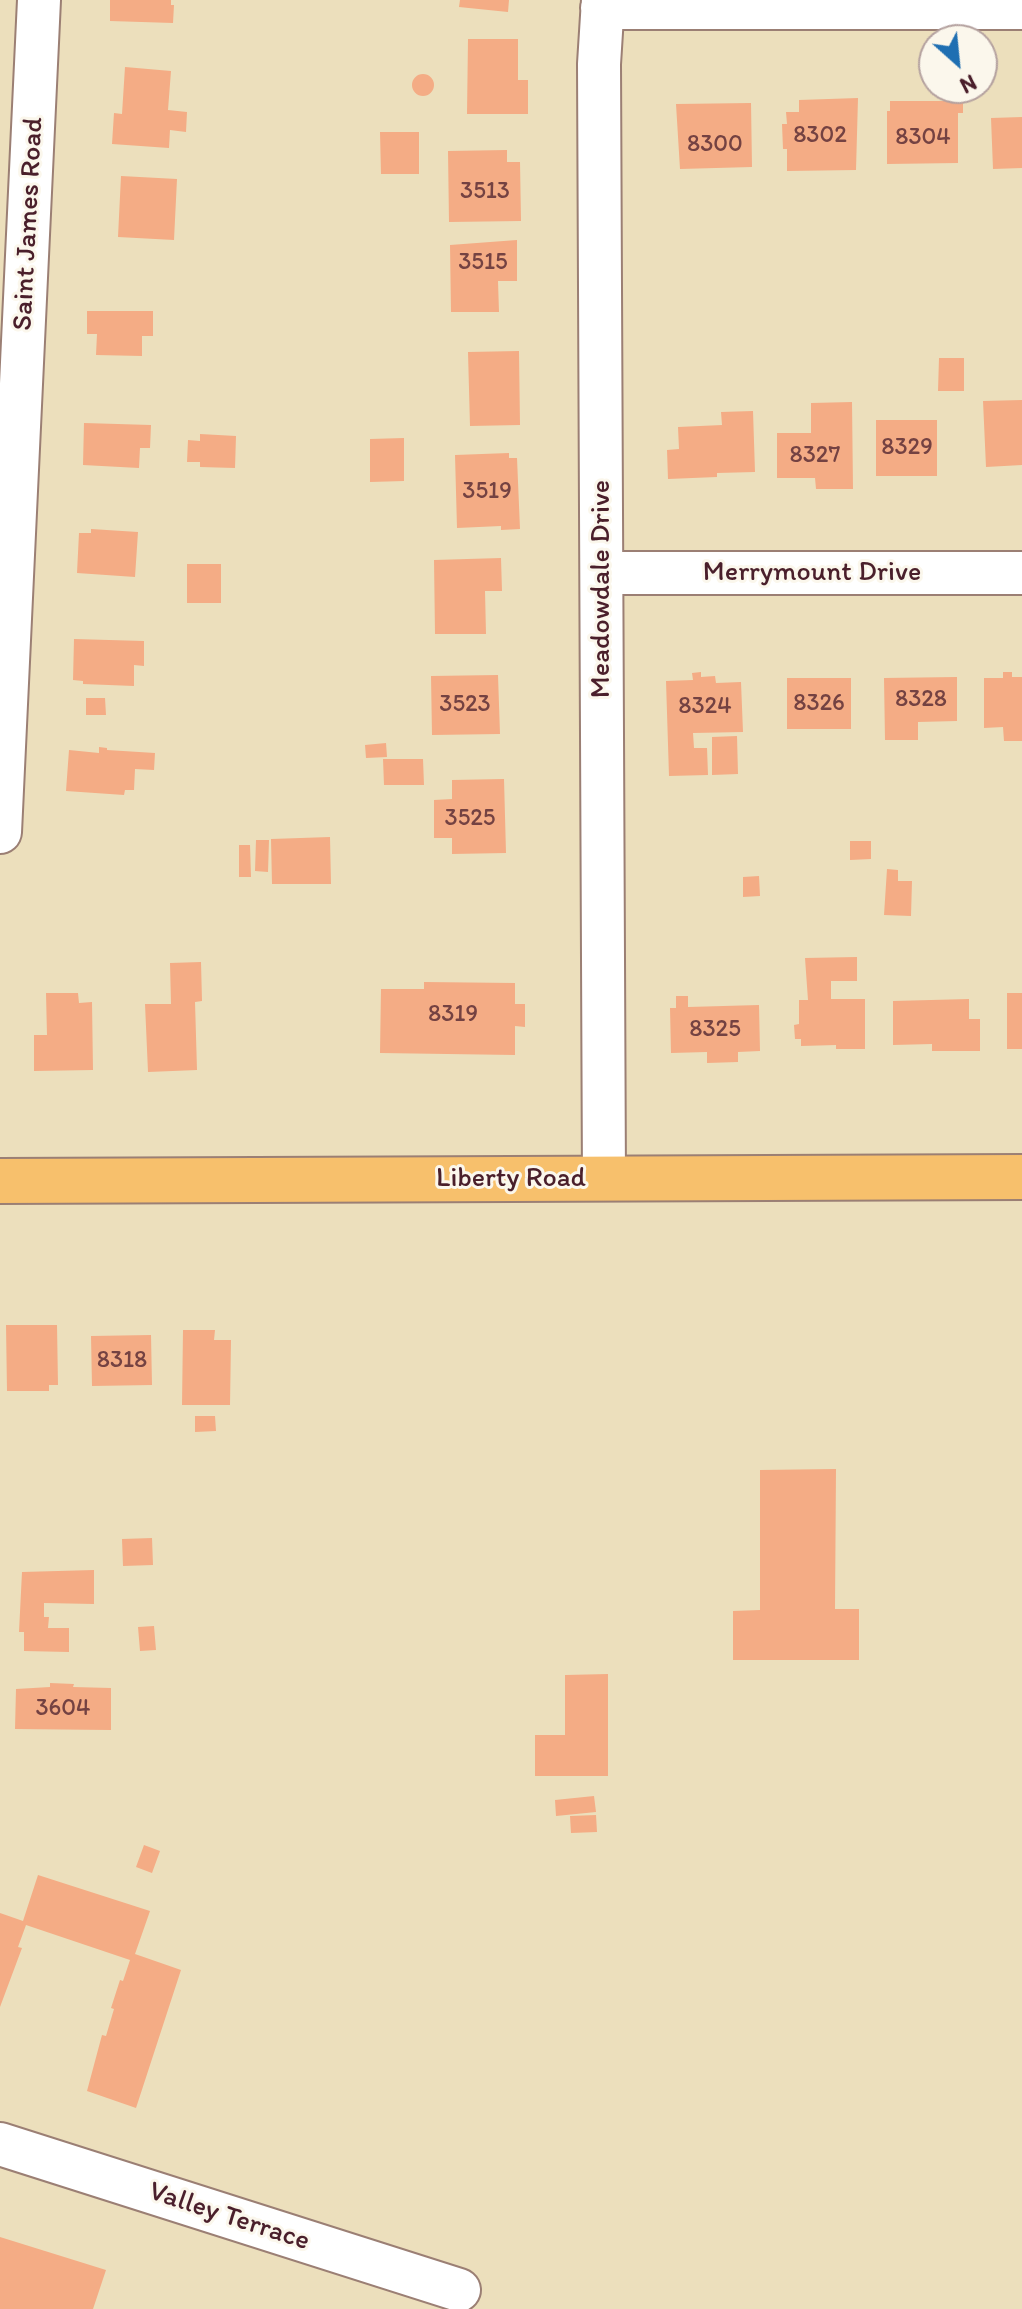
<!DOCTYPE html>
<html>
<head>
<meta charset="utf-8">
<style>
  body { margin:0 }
  #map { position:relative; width:1022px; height:2309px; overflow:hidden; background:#ecdfbc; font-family:Itim,sans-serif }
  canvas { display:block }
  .north { position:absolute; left:918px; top:24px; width:80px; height:80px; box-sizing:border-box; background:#fbf7ec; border:2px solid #b4a19f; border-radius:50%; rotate:153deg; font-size:22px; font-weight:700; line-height:32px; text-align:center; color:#4a1f2b }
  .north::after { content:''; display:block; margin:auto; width:28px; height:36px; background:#1f6fb2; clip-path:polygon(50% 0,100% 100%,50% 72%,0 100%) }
</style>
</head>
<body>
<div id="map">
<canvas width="1022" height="2309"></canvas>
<div class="north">N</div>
</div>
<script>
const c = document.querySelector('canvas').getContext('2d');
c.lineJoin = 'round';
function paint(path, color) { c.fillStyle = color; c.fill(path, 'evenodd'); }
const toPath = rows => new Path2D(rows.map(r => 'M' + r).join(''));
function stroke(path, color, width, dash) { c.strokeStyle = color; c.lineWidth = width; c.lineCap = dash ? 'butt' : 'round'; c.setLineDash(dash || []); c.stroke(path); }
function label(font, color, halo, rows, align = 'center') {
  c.font = font + ' Itim,sans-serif'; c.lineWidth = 6; c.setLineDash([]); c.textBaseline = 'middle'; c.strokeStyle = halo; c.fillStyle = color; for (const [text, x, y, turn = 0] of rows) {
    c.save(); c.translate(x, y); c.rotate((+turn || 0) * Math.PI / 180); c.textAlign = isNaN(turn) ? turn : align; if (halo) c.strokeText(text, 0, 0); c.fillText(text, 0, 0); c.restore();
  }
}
paint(toPath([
  [110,0,171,0,171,5,174,5,173,23,110,21],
  [460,0,509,0,508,12,459,7],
  [468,39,518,39,518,80,528,80,528,114,467,114],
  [125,67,171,71,168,110,187,112,186,132,170,130,169,148,112,144,114,113,122,114],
  '412 85a11 11 0 1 1 22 0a11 11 0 1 1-22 0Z',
  [858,98,856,170,787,171,787,149,783,149,782,124,787,124,786,112,799,112,799,100],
  [890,101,963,101,963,113,958,113,958,163,887,164,887,111,890,111],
  [751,103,752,167,680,169,676,104],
  [1022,117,1022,168,993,169,991,118],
  [380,132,419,132,419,174,381,174],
  [507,150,507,162,520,162,521,221,449,222,448,151],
  [121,176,177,179,174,240,118,237],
  [517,240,517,281,498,281,499,312,451,312,450,245],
  [87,311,153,311,153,336,142,336,142,356,96,355,97,334,87,334],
  [519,351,520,425,470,426,468,352],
  [939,358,964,358,964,391,938,391],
  [1022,400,1022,465,986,467,983,401],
  [852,402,853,489,816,489,815,478,777,478,777,433,811,433,811,403],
  [753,411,755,472,717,473,717,477,668,479,667,450,679,449,678,427,722,425,721,412],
  [876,420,937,420,937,476,876,476],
  [84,423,151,425,150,448,140,448,139,468,83,465],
  [200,434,236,436,235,468,200,467,200,462,187,462,188,440,200,441],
  [404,438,404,481,370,482,370,439],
  [509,453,509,458,517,458,520,529,501,530,501,526,457,528,455,455],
  [91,529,138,532,135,577,77,573,79,533,91,533],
  [501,558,502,591,485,591,486,634,435,634,434,560],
  [187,564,221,564,221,603,187,603],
  [74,639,144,641,144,666,134,665,134,686,83,684,83,681,73,680],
  [701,672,701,677,715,676,716,683,741,682,743,732,693,733,694,748,707,748,708,775,669,776,666,681,693,680,692,673],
  [1003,672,1012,672,1012,677,1022,677,1022,741,1004,741,1003,727,984,728,984,678,1003,678],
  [498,675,500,734,432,735,431,676],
  [957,677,957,721,918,722,918,740,885,740,884,678],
  [787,678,851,678,851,729,787,729],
  [86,698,105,698,106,715,86,715],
  [737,736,738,774,712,775,712,737],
  [386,743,387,757,366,758,365,745],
  [99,747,107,748,107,750,155,753,154,770,135,769,134,790,125,790,124,795,66,791,69,750,99,753],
  [383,759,423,759,424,785,384,785],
  [504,779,506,853,452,854,452,838,434,838,434,800,452,799,452,780],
  [330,837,331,884,272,884,271,839],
  [256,840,269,840,268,872,255,871],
  [850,841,871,841,871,859,850,860],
  [239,845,250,845,251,877,239,877],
  [887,869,898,870,898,881,912,881,911,916,884,915],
  [759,876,760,896,743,897,743,877],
  [857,957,857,981,831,981,831,999,865,999,865,1049,836,1049,836,1045,801,1046,801,1039,795,1039,794,1025,799,1024,799,1000,808,1000,805,958],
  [201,962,202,1001,195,1002,197,1070,148,1072,145,1004,171,1004,170,963],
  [424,982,515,983,515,1004,525,1004,525,1027,515,1026,515,1055,380,1053,381,989,424,989],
  [46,993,78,993,79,1003,92,1002,93,1070,34,1071,34,1035,47,1035],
  [1007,993,1022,993,1022,1049,1007,1049],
  [676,996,688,996,688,1007,759,1005,760,1051,738,1052,738,1062,707,1063,707,1052,671,1053,670,1008,676,1008],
  [969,999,969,1019,980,1019,980,1051,932,1051,932,1044,893,1045,893,1001],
  [6,1325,57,1325,58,1385,49,1385,49,1391,7,1391],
  [183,1330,215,1330,214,1340,231,1340,230,1405,182,1405],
  [151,1335,152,1385,92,1386,91,1336],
  [195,1416,215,1416,216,1431,195,1432],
  [836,1469,835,1609,859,1609,859,1660,733,1660,733,1611,760,1610,760,1470],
  [152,1538,153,1565,123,1566,122,1539],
  [94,1570,94,1604,44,1603,44,1617,49,1617,48,1628,69,1628,69,1652,24,1651,24,1632,19,1632,22,1572],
  [154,1626,156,1650,140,1651,138,1627],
  [608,1674,608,1776,535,1776,535,1735,565,1735,565,1675],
  [50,1683,74,1684,73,1687,111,1688,111,1730,15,1729,16,1689,50,1687],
  [594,1796,596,1812,556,1816,555,1800],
  [596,1815,597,1832,571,1833,570,1816],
  [144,1845,160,1851,152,1873,136,1867],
  [38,1875,150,1911,135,1954,181,1970,136,2108,87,2091,102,2035,106,2036,114,2009,111,2008,120,1980,123,1981,130,1960,26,1925,18,1947,22,1948,0,2007,0,1913,23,1921],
  [0,2237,106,2270,93,2309,0,2309]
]), '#f4ac85');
const street = toPath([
  [603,0,599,64,604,1179],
  [602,8,1022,8],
  [602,573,1022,573],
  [0,832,39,0],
  [0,2144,459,2290]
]);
const primary = toPath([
  [0,1181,1022,1177]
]);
stroke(street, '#9b7f74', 46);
stroke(primary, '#9b7f74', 48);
stroke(street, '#fff', 42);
stroke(primary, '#f7c06c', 44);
label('24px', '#744242', null, [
  ["8302",820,136],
  ["8304",923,138],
  ["8300",715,145],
  ["3513",485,192],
  ["3515",483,263],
  ["8329",907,448],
  ["8327",815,456],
  ["3519",487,492],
  ["8328",921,700],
  ["8326",819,704],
  ["3523",465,705],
  ["8324",705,707],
  ["3525",470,819],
  ["8319",453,1015],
  ["8325",715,1030],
  ["8318",122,1361],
  ["3604",63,1709]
]);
label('28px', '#4a1f2b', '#fbf7ec', [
  ["Saint James Road",29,224,-87],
  ["Merrymount Drive",812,573],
  ["Meadowdale Drive",602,589,-90],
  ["Liberty Road",511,1179],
  ["Valley Terrace",229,2217,18]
]);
</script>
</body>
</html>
